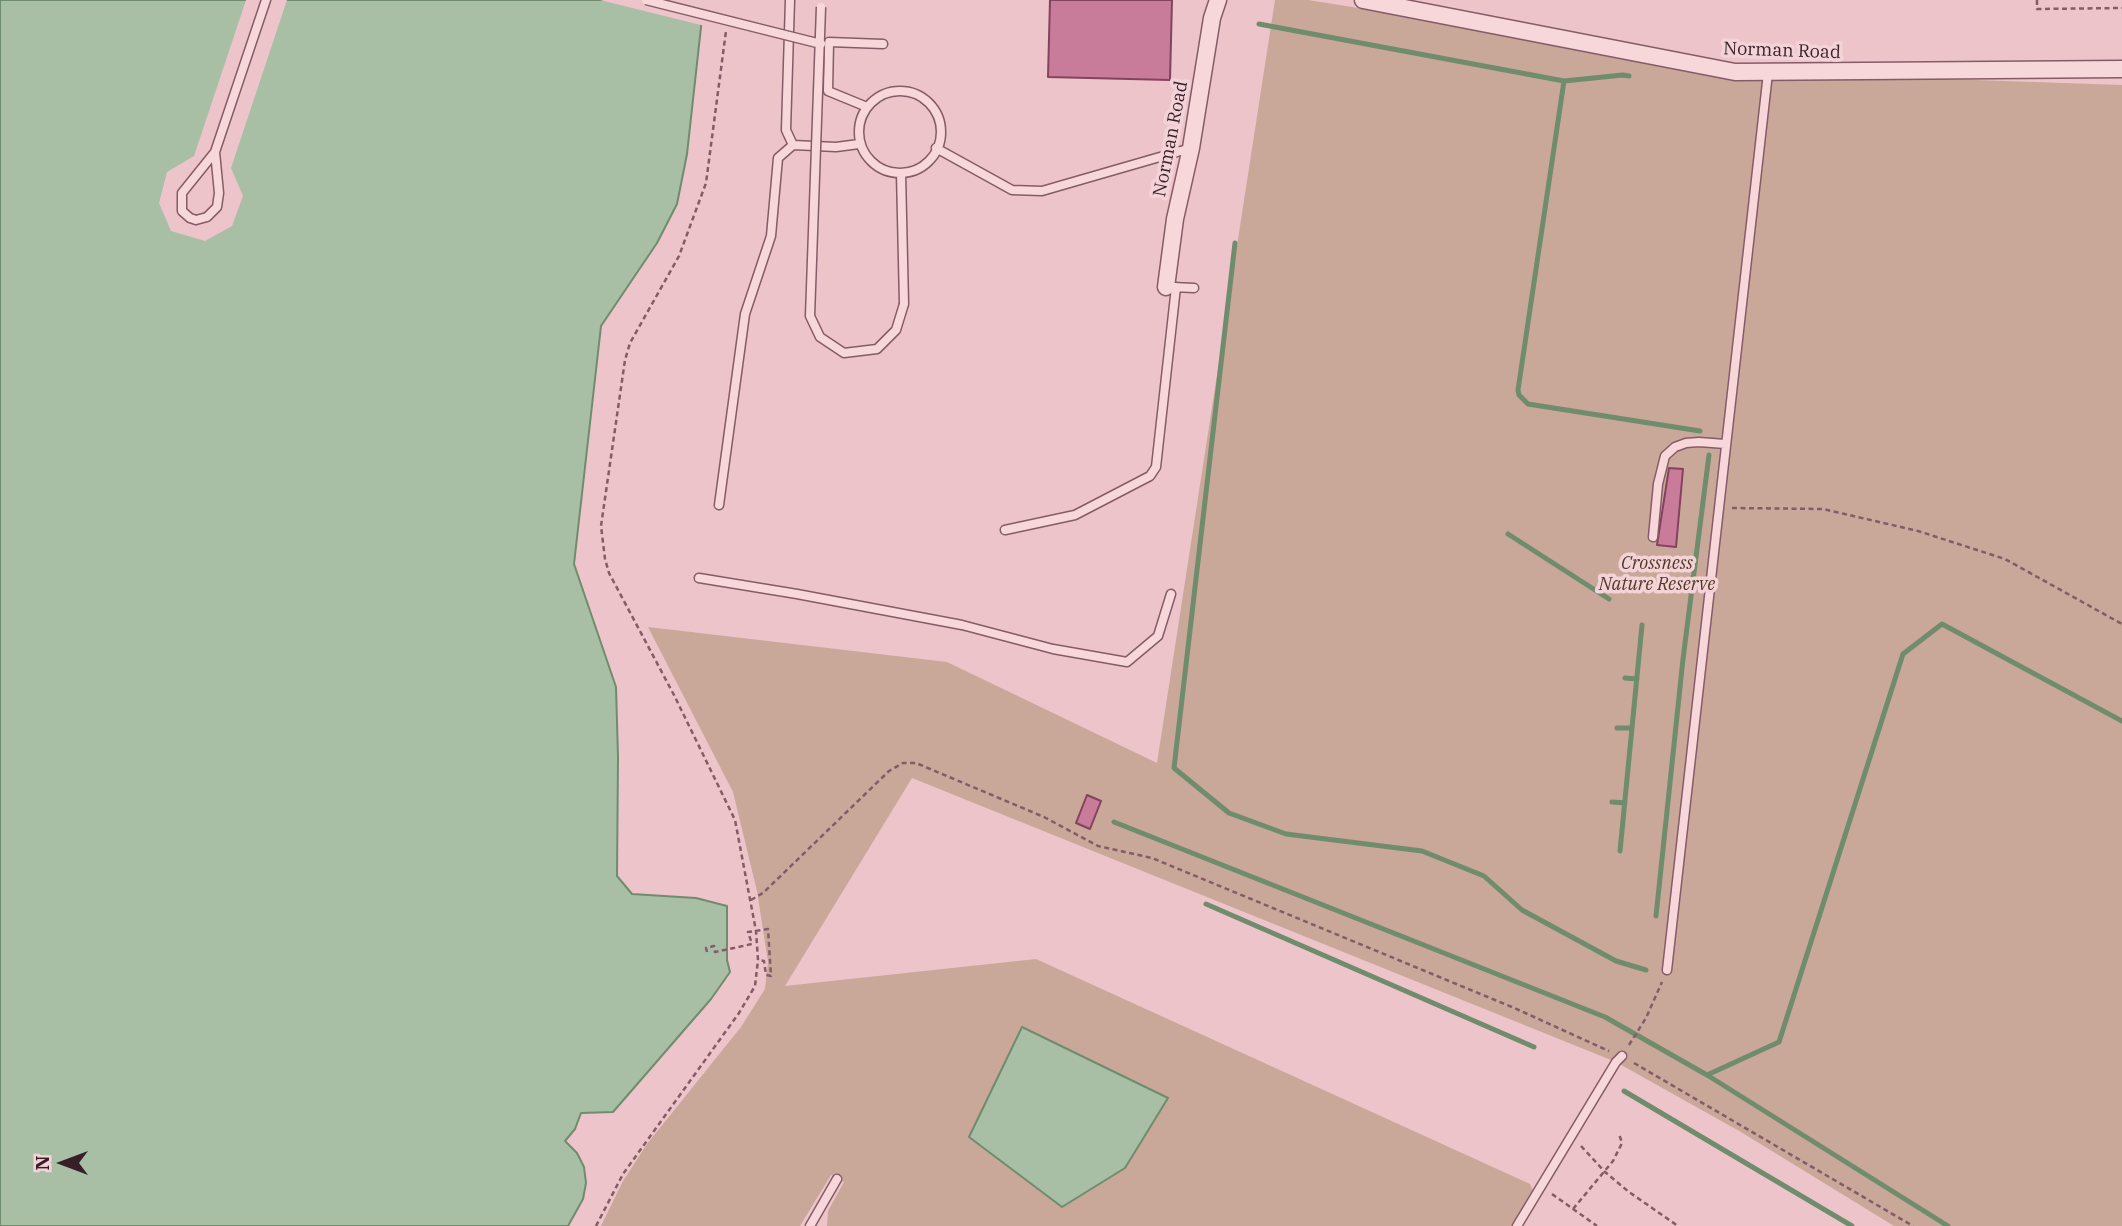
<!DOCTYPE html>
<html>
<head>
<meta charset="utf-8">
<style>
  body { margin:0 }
  #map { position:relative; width:2122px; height:1226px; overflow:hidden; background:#ecc4c9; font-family:"IBM Plex Serif",serif }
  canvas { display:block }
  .north { position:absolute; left:28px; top:1128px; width:70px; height:70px; -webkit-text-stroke:5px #f3d3d7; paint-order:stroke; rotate:270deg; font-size:19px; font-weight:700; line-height:28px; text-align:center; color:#361f26 }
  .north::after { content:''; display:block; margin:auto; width:24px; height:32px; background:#361f26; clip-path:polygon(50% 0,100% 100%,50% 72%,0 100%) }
</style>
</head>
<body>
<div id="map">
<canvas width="2122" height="1226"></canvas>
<div class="north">N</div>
</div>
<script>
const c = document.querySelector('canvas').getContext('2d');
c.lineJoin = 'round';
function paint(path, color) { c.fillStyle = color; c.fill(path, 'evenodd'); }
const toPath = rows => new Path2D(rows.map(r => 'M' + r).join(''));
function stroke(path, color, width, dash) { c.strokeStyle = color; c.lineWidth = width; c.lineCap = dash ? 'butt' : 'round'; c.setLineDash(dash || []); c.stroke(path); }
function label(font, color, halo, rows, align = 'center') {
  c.font = font + ' "IBM Plex Serif",serif'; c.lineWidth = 7; c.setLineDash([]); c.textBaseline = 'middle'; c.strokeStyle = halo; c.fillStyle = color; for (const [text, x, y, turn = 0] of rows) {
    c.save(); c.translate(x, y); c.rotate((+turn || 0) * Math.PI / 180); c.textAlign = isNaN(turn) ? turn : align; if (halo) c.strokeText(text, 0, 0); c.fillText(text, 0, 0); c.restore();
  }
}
paint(toPath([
  [1275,0,1308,0,1768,73,2122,85,2122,1226,1894,1226,1741,1132,1616,1062,912,778,785,986,1036,959,1530,1184,1533,1191,1512,1226,827,1226,828,1211,844,1182,831,1175,800,1226,601,1226,623,1181,647,1144,741,1027,765,989,768,962,757,891,733,792,648,627,947,662,1157,763]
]), '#c9a799');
const water = toPath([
  [0,0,704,0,687,154,677,204,657,243,601,326,574,564,616,687,618,757,617,876,632,894,696,898,727,906,727,960,730,972,711,999,613,1112,581,1113,575,1129,565,1141,577,1153,584,1167,586,1183,583,1199,568,1226,0,1226,0,0],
  [1022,1027,1168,1098,1125,1168,1062,1207,969,1137,1022,1027]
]);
paint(water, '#a8bfa6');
stroke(water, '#6f8c6d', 2);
paint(toPath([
  [246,0,287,0,231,168,243,196,232,226,205,241,171,231,159,203,167,172,194,156],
  [600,0,707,0,705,26]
]), '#ecc4c9');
stroke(toPath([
  [1259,24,1564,81,1623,75,1629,76],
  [1564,81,1518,390,1519,395,1528,404,1700,431],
  [1235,243,1174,768,1229,813,1286,834,1422,851,1484,876,1522,910,1616,961,1646,970],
  [1508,534,1609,599],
  [1625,678,1637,679],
  [1617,728,1632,728],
  [1612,802,1625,803],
  [1114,822,1605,1017,1707,1075,1948,1226],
  [1620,851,1642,625],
  [1206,904,1534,1047],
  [1656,916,1683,659,1709,455],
  [1707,1075,1779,1042,1903,654,1942,624,2122,721],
  [1624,1091,1852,1226]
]), '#6f8c6d', 5);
const building = toPath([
  [1050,0,1172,0,1170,80,1048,77,1050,0],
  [1669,468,1683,469,1676,547,1657,545,1669,468],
  [1087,795,1101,801,1090,829,1076,823,1087,795]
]);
paint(building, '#c87c9a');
stroke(building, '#83435e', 2);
const lane = toPath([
  [790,0,786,130,793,145],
  '859 132a41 41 0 1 1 82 0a41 41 0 1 1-82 0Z',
  [867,107,828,91,829,42,883,44],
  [936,148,1012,190,1042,191,1191,148],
  [215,152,219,193,217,207,207,217,196,220,190,218,182,211,182,193,215,152,266,0],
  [901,173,904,304],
  [1173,287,1194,288],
  [719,505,745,314,771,236,778,158,793,145,836,147,859,144],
  [1005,530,1075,515,1150,476,1156,467,1176,287],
  [1653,537,1658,484,1665,456,1675,447,1686,443,1699,442,1725,444],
  [699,578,797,594,962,625,1053,649,1127,662,1158,636,1171,594],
  [1667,970,1768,73],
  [810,1226,837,1179],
  [1517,1226,1616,1062,1622,1056]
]);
const street = toPath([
  [1363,0,1735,72,2122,69],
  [1166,287,1175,219,1191,148,1212,18,1218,0]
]);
stroke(lane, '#855b67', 11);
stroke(street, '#855b67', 19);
stroke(toPath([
  [2037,0,2037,9,2122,8],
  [1732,508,1823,509,1918,531,2005,559,2122,624],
  [751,900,763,893,889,771,903,763,916,763,1044,817,1098,846,1152,858,1512,1007,1609,1051],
  [707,952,706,948,714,946,715,952,752,944,748,932,768,929,771,976,766,975,764,961,758,960],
  [1629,1045,1646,1018,1662,982],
  [1634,1063,1913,1226],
  [1581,1146,1605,1172,1629,1192,1678,1226],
  [1552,1194,1597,1226],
  [1573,1209,1613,1161,1622,1143,1619,1134],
  [596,1226,623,1174,739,1013,755,986,758,960,756,931,735,820,674,695,609,573,605,559,601,526,625,360,630,343,679,256,706,183,726,31]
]), '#855b67', 2.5, [5, 3.5]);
stroke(lane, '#f7d7da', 8);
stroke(street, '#f7d7da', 16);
const laneBridge = toPath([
  [646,0,821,44],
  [821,7,810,316,820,337,844,353,877,349,896,330,904,304]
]);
stroke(laneBridge, '#855b67', 11, []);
stroke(laneBridge, '#f7d7da', 8);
label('18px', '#361f26', '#f3d3d7', [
  ["Norman Road",1782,51,2],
  ["Norman Road",1171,139,-79]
]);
label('italic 18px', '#513926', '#f3d3d7', [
  ["Crossness",1657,564],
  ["Nature Reserve",1657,585]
]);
</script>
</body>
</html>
